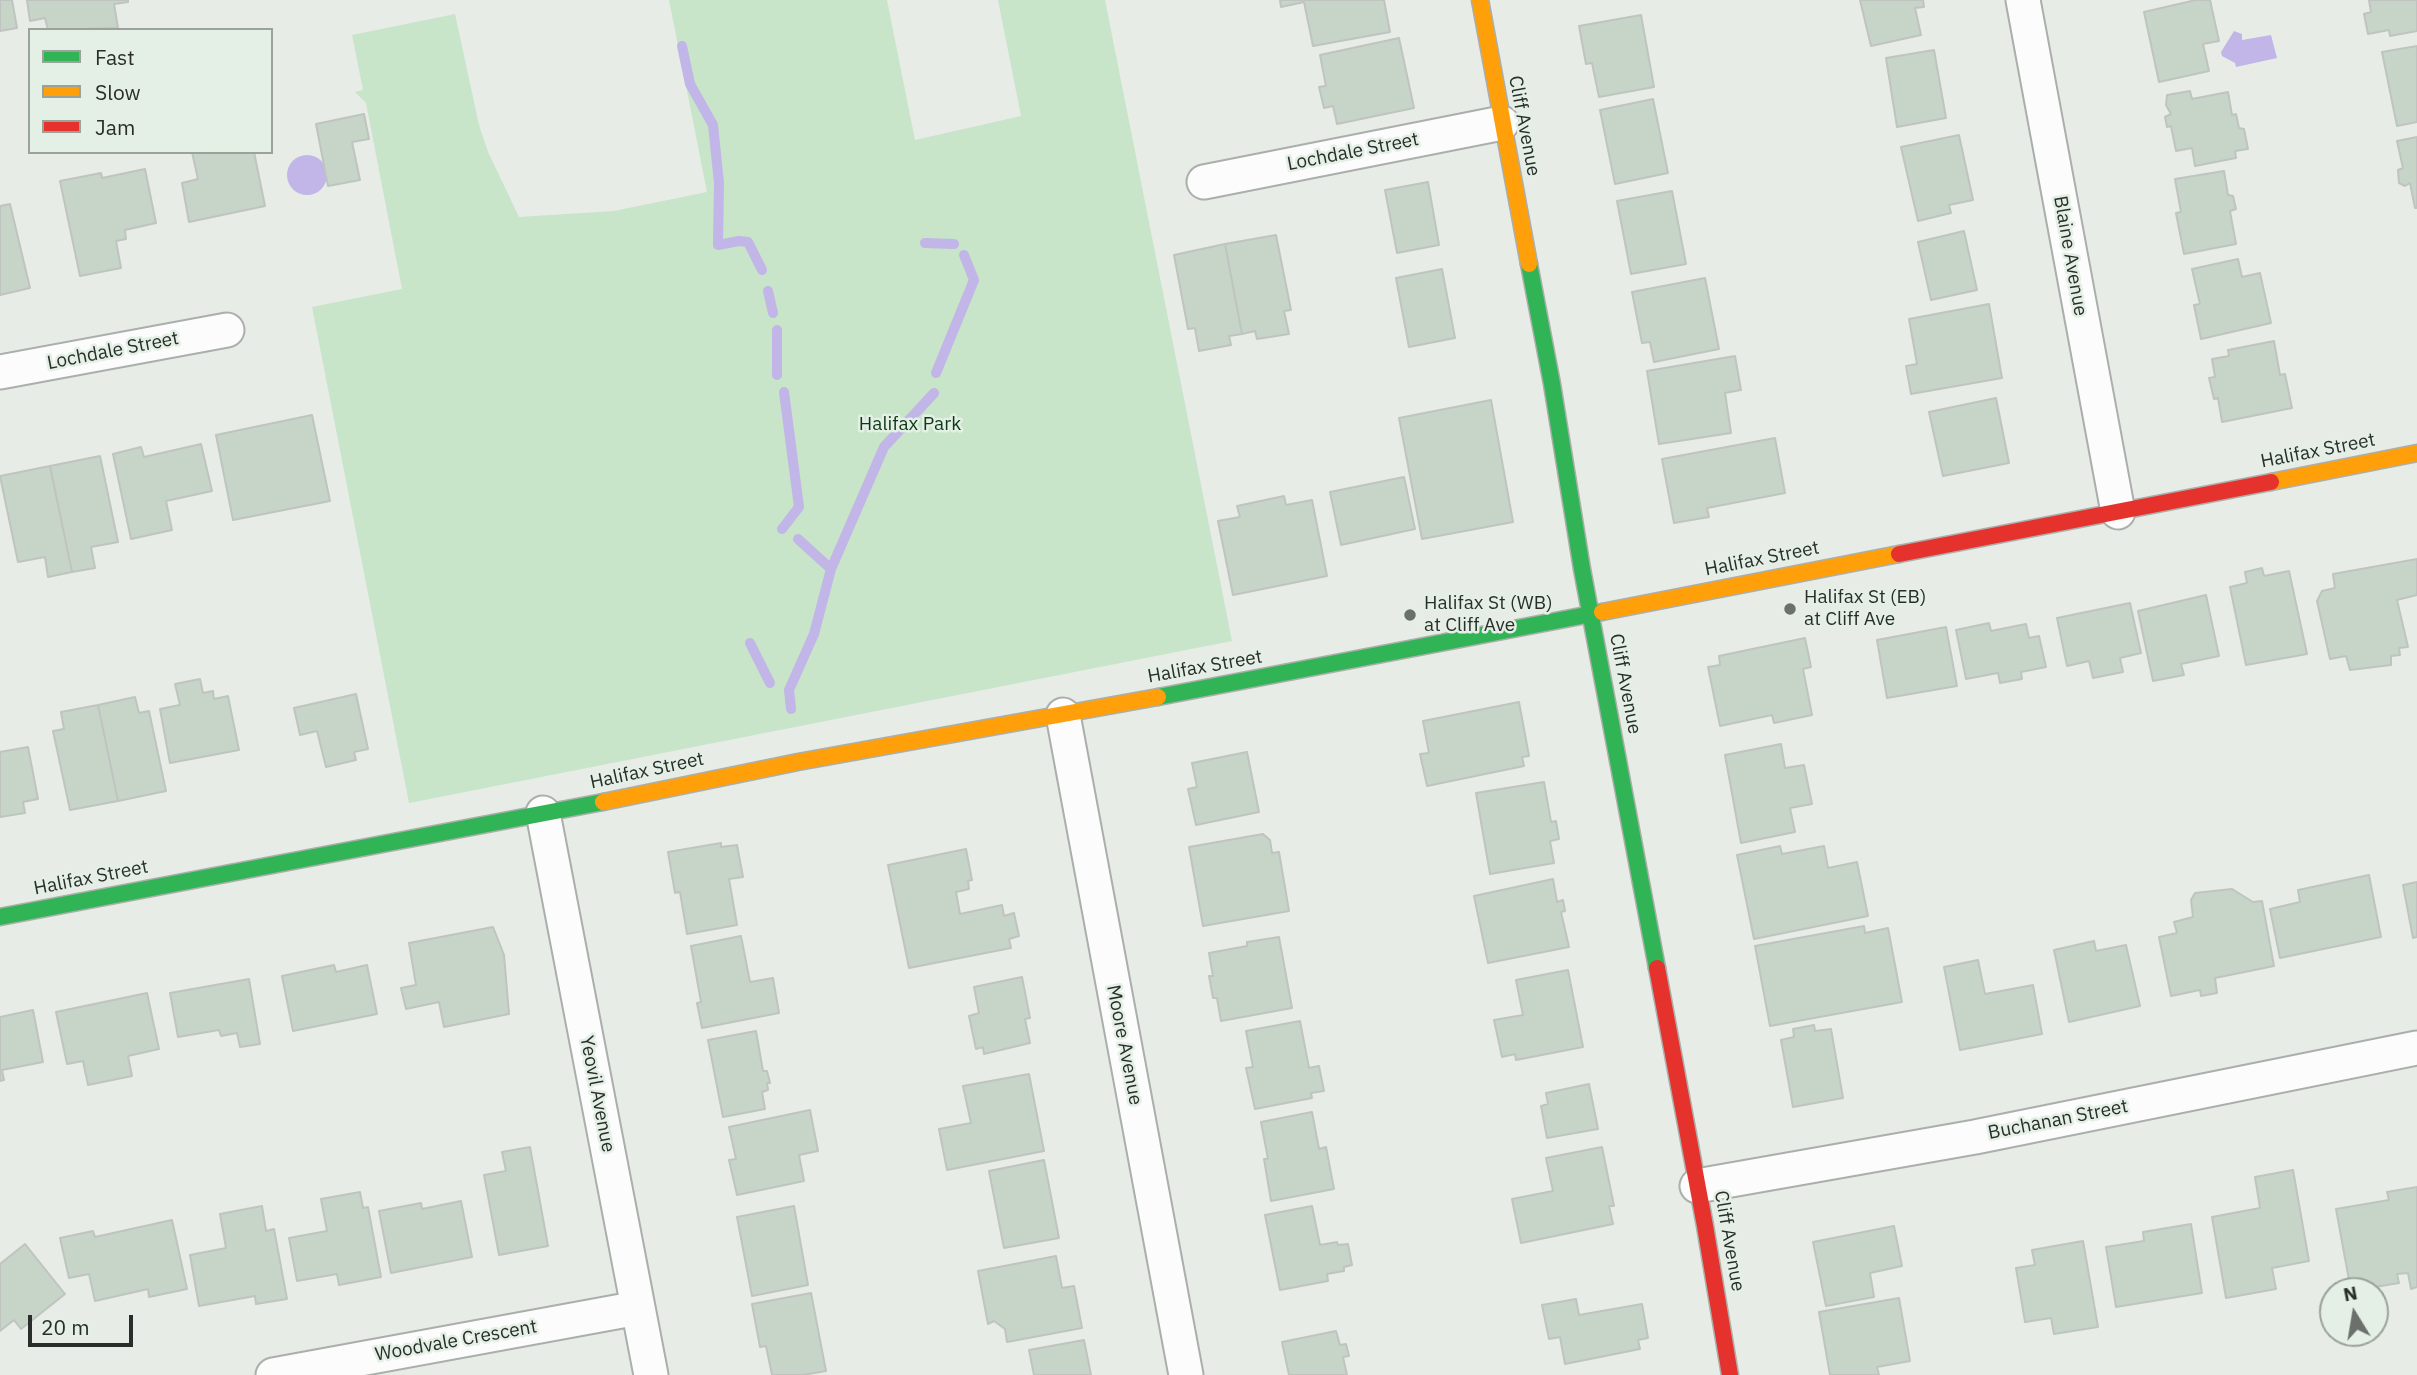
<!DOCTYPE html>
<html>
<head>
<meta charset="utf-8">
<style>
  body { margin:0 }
  #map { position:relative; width:2417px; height:1375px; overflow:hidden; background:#e7ece7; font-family:"IBM Plex Sans",sans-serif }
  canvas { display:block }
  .legend { position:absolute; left:28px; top:28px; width:245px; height:126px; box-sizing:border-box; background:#e4efe5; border:2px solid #9aa29a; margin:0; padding:9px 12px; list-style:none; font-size:21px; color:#2a2e2a }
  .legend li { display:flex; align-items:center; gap:14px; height:35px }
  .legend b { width:35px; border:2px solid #9aa29a }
  .north { position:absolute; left:2319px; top:1277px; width:70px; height:70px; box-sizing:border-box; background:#e4efe5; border:2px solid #9aa29a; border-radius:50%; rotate:349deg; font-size:19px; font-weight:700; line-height:28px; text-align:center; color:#2a2e2a }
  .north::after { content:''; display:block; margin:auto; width:24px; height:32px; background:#6c706c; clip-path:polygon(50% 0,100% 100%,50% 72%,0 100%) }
  .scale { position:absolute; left:28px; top:1315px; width:105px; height:32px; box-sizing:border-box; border:4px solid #2a2e2a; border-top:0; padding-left:9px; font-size:21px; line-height:24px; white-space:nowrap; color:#2a2e2a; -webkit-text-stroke:5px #e4efe5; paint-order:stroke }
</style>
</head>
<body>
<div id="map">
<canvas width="2417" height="1375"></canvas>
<ul class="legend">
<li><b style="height:9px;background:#30b455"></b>Fast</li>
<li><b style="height:9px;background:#ff9f0a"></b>Slow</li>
<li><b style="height:9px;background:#e5322d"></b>Jam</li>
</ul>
<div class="north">N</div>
<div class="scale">20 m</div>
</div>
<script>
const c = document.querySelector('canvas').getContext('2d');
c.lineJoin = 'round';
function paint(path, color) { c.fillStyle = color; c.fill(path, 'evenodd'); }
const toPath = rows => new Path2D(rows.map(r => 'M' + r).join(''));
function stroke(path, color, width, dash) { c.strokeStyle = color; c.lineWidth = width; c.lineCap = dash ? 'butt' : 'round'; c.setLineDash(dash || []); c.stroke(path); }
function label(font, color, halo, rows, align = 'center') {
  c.font = font + ' "IBM Plex Sans",sans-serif'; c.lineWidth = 5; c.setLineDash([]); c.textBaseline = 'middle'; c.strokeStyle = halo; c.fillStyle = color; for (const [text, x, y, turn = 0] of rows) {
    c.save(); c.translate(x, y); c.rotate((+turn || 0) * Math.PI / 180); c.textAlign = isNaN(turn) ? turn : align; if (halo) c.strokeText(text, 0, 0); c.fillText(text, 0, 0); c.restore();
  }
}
paint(toPath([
  [669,0,887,0,915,140,1021,116,998,0,1105,0,1232,641,409,803,312,307,402,289,366,103,355,92,363,90,352,35,455,14,479,125,488,152,519,217,614,211,707,192]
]), '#c8e4c9');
paint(toPath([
  [2234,31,2242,34,2242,40,2271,35,2277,58,2236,67,2235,63,2222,56,2221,52],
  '287 175a20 20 0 1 1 40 0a20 20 0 1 1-40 0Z'
]), '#c2b5e7');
stroke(toPath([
  [682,46,690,84,713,125,719,183,718,245,739,241,748,242,762,270],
  [925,243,954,244],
  [768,291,773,313],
  [777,330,777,375],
  [936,373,974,280,964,255],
  [782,529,799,507,784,392],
  [831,569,884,447,934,393],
  [750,643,770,683],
  [791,709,789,690,814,634,831,569,798,539]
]), '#c2b5e7', 10);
const building = toPath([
  [0,0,12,0,17,28,0,31,0,0],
  [27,0,128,0,128,2,114,4,118,28,48,30,45,18,30,21,27,0],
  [1280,0,1384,0,1390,32,1313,46,1304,2,1281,7,1280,0],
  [1860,0,1923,0,1924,7,1915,8,1921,35,1871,46,1860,0],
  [2196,0,2210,0,2219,41,2203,44,2209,71,2159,82,2144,12,2196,0],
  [2369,0,2417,0,2417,31,2390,36,2389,30,2368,34,2364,14,2371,12,2369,0],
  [1641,15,1654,87,1599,97,1592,63,1586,64,1579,26,1641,15],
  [1399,38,1414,108,1337,124,1333,106,1324,108,1319,87,1326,86,1320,55,1399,38],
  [2417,46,2417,122,2397,126,2382,52,2417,46],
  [1934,50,1946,118,1897,127,1886,58,1934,50],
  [2190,91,2192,99,2228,92,2232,115,2236,114,2239,128,2244,129,2248,149,2235,151,2236,158,2195,166,2192,148,2176,151,2171,126,2167,127,2165,117,2171,114,2166,105,2167,95,2190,91],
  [1653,99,1668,173,1615,184,1600,110,1653,99],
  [364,114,369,139,352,142,360,180,328,186,316,124,364,114],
  [1959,135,1973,200,1949,205,1951,213,1918,221,1901,147,1959,135],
  [2417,137,2417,208,2415,208,2410,183,2405,186,2399,183,2398,170,2403,168,2397,141,2417,137],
  [192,152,254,152,265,206,189,222,182,183,198,179,192,152],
  [145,169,156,223,125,230,126,239,116,241,121,268,80,276,60,181,101,173,102,178,145,169],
  [2224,171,2228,195,2233,196,2236,209,2230,211,2236,244,2184,254,2176,213,2181,212,2175,179,2224,171],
  [1428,182,1439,245,1397,253,1385,190,1428,182],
  [1672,191,1686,264,1631,274,1617,201,1672,191],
  [10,204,30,288,0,295,0,206,10,204],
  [1964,231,1977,290,1931,300,1918,242,1964,231],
  [1276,235,1291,310,1284,311,1289,334,1257,339,1255,331,1242,334,1225,244,1276,235],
  [1225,244,1242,334,1229,336,1231,345,1199,351,1195,328,1188,329,1174,255,1225,244],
  [2238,259,2242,277,2260,273,2271,323,2201,339,2194,305,2200,304,2192,269,2238,259],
  [1442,269,1455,338,1409,347,1396,278,1442,269],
  [1705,278,1719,349,1654,362,1650,342,1642,343,1632,292,1705,278],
  [1989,304,2002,378,1911,394,1906,366,1917,364,1909,319,1989,304],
  [2274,341,2280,375,2285,374,2292,408,2222,422,2218,398,2214,399,2209,378,2215,377,2212,359,2229,356,2228,350,2274,341],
  [1735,356,1741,390,1725,393,1731,433,1659,444,1647,371,1735,356],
  [1996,398,2009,463,1943,476,1929,412,1996,398],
  [1491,400,1513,522,1422,539,1399,418,1491,400],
  [312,415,330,501,233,520,216,435,312,415],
  [1775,438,1785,493,1707,508,1709,517,1674,523,1662,459,1775,438],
  [201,444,212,491,166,501,172,530,131,539,113,454,141,447,144,457,201,444],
  [100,456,118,542,91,547,95,568,72,572,50,466,100,456],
  [50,466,72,572,48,577,45,557,18,562,0,476,50,466],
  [1404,477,1415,529,1341,545,1330,492,1404,477],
  [1284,496,1286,505,1312,500,1327,576,1233,595,1218,521,1240,517,1237,506,1284,496],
  [2417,559,2417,595,2397,600,2408,647,2399,648,2400,655,2391,656,2391,665,2350,670,2346,656,2330,659,2317,601,2322,591,2335,588,2333,574,2417,559],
  [2262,568,2264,576,2289,571,2307,654,2246,665,2230,587,2247,583,2245,572,2262,568],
  [2206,595,2219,656,2181,664,2184,675,2153,681,2138,611,2206,595],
  [2130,603,2141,653,2120,658,2123,672,2093,678,2089,661,2067,666,2057,618,2130,603],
  [1989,623,1991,631,2026,624,2029,638,2039,636,2046,667,2021,672,2022,679,2000,683,1998,673,1966,679,1956,630,1989,623],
  [1946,627,1957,686,1887,698,1877,640,1946,627],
  [1805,638,1811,667,1803,669,1812,715,1774,723,1772,715,1720,726,1708,667,1720,665,1719,656,1805,638],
  [200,679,203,693,213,691,214,699,228,696,239,750,170,763,160,709,180,705,175,684,200,679],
  [356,694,368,749,354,752,356,760,326,767,317,731,300,735,294,708,356,694],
  [135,697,139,713,149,711,166,791,118,801,98,705,135,697],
  [1519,702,1529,756,1522,757,1524,766,1427,786,1420,754,1429,753,1423,721,1519,702],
  [98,705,118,801,70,810,53,731,64,729,61,712,98,705],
  [1781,744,1785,768,1804,765,1812,804,1790,808,1795,832,1741,843,1725,755,1781,744],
  [28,747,38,799,23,802,25,813,0,817,0,752,28,747],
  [1247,752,1259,812,1196,825,1188,789,1197,787,1192,763,1247,752],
  [1544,782,1551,822,1556,821,1559,839,1550,841,1554,863,1490,874,1476,793,1544,782],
  [1263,834,1270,840,1272,853,1279,852,1289,911,1203,926,1189,847,1263,834],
  [721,843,721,847,737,845,743,877,729,879,737,925,687,934,680,892,675,893,668,852,721,843],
  [1780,846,1782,854,1824,846,1828,868,1857,862,1868,916,1754,939,1737,855,1780,846],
  [966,849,972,880,968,881,969,889,956,892,960,914,1002,905,1004,916,1014,913,1019,936,1009,939,1011,948,909,968,888,865,966,849],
  [2369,875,2381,937,2280,958,2270,909,2300,902,2298,890,2369,875],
  [1553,879,1557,902,1563,900,1565,911,1561,912,1569,947,1488,963,1474,896,1553,879],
  [2417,882,2417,937,2413,938,2403,885,2417,882],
  [2232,889,2253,902,2262,901,2274,966,2215,978,2217,993,2201,996,2200,990,2171,996,2159,937,2177,933,2174,922,2193,917,2191,900,2195,893,2232,889],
  [1864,926,1865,933,1888,928,1902,1002,1770,1026,1755,946,1864,926],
  [493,927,504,955,509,1014,444,1027,439,1002,406,1009,401,988,416,985,409,943,493,927],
  [741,936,750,982,773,978,779,1013,702,1028,697,1003,701,1002,691,946,741,936],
  [1279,937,1292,1008,1221,1021,1217,998,1213,998,1209,976,1213,976,1209,953,1247,946,1247,942,1279,937],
  [2094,941,2096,951,2126,945,2140,1006,2069,1022,2054,950,2094,941],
  [1978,960,1985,994,2033,985,2042,1034,1960,1050,1944,967,1978,960],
  [334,965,336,972,367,965,377,1014,293,1031,282,976,334,965],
  [1568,970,1583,1047,1516,1060,1515,1054,1502,1057,1494,1020,1523,1015,1516,980,1568,970],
  [1022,977,1030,1018,1025,1019,1030,1043,984,1054,983,1047,976,1049,969,1016,979,1013,974,987,1022,977],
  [249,979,260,1044,240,1047,237,1033,221,1036,219,1030,178,1037,170,993,249,979],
  [147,993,159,1049,128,1056,132,1076,88,1085,83,1061,67,1064,56,1012,147,993],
  [33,1010,43,1062,2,1070,4,1080,0,1081,0,1017,33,1010],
  [1300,1021,1309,1068,1319,1066,1324,1091,1311,1093,1312,1098,1255,1109,1246,1068,1253,1067,1246,1031,1300,1021],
  [1814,1025,1815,1031,1831,1029,1843,1098,1793,1107,1781,1040,1794,1037,1793,1029,1814,1025],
  [756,1031,763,1071,767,1071,770,1083,767,1083,768,1090,762,1092,765,1109,723,1117,708,1040,756,1031],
  [1029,1074,1044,1151,947,1170,939,1129,971,1123,963,1086,1029,1074],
  [1589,1084,1598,1129,1547,1138,1541,1106,1548,1104,1546,1093,1589,1084],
  [810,1110,818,1151,799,1155,804,1181,737,1195,729,1160,736,1159,729,1127,810,1110],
  [1312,1112,1319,1149,1326,1147,1334,1189,1271,1201,1264,1159,1268,1159,1261,1122,1312,1112],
  [530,1147,548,1246,499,1255,484,1175,506,1171,502,1152,530,1147],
  [1602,1147,1614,1206,1609,1206,1613,1224,1521,1243,1512,1199,1553,1191,1546,1158,1602,1147],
  [1044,1160,1059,1238,1004,1248,989,1171,1044,1160],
  [2293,1170,2309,1261,2272,1268,2276,1289,2226,1298,2212,1217,2260,1208,2255,1177,2293,1170],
  [2417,1187,2417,1287,2411,1289,2408,1273,2397,1274,2399,1283,2351,1291,2336,1209,2389,1200,2387,1192,2417,1187],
  [360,1192,363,1208,368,1207,381,1277,339,1285,337,1274,297,1281,289,1238,327,1231,321,1199,360,1192],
  [461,1201,472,1257,391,1273,379,1211,421,1203,422,1209,461,1201],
  [262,1206,266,1231,274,1229,287,1299,256,1304,255,1296,199,1306,190,1255,226,1248,220,1214,262,1206],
  [794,1206,808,1285,752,1296,737,1217,794,1206],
  [1312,1206,1320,1245,1337,1242,1338,1245,1348,1244,1352,1265,1344,1267,1344,1271,1327,1274,1328,1281,1280,1290,1265,1215,1312,1206],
  [172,1220,187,1289,149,1297,148,1289,95,1301,89,1274,69,1278,60,1238,93,1231,95,1237,172,1220],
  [2191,1224,2202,1293,2116,1307,2106,1247,2144,1241,2143,1232,2191,1224],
  [1894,1226,1902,1266,1870,1273,1874,1297,1826,1306,1813,1242,1894,1226],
  [2083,1241,2098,1327,2054,1334,2051,1318,2025,1322,2016,1268,2035,1265,2032,1250,2083,1241],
  [25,1244,65,1294,21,1329,14,1320,0,1331,0,1264,25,1244],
  [1056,1256,1062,1288,1074,1286,1082,1328,1007,1342,1005,1329,994,1321,988,1324,978,1271,1056,1256],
  [811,1293,826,1371,803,1375,772,1375,766,1346,760,1347,752,1304,811,1293],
  [1899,1298,1910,1361,1877,1367,1879,1375,1830,1375,1819,1312,1899,1298],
  [1576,1299,1579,1315,1642,1304,1648,1338,1638,1340,1640,1349,1565,1364,1560,1337,1549,1339,1542,1305,1576,1299],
  [1336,1331,1340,1345,1346,1344,1349,1356,1343,1357,1347,1375,1289,1375,1282,1342,1336,1331],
  [1084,1340,1091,1375,1034,1375,1029,1350,1084,1340]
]);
paint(building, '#c6d5c7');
stroke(building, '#c0c4c0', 2);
const street = toPath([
  [2023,0,2118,512],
  [1204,182,1502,123],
  [0,372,227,330],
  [1063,715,1186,1375],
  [543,813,651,1375],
  [1697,1186,1975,1137,2417,1048],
  [273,1375,638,1308]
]);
const fast = toPath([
  [1529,264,1552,384,1582,569,1657,968],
  [1158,697,1602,612],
  [0,917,603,802]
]);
const slow = toPath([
  [1480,0,1529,264],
  [2271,482,2417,453],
  [1602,612,1899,554],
  [603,802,798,762,1158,697]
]);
const jam = toPath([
  [1899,554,2271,482],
  [1657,968,1705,1226,1730,1375]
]);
stroke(street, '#abafab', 37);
stroke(fast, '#abafab', 19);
stroke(slow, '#abafab', 19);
stroke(jam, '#abafab', 19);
stroke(street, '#fbfcfb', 33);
stroke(fast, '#30b455', 16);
stroke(slow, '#ff9f0a', 16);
stroke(jam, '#e5322d', 16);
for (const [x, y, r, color] of [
  [1790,609,7,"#6c706c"],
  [1410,615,7,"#6c706c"]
]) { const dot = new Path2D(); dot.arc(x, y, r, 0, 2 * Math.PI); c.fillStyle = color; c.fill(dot); stroke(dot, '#e4efe5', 2.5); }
label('19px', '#2a2e2a', '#e4efe5', [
  ["Cliff Avenue",1524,126,79],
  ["Lochdale Street",1353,152,-11],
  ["Blaine Avenue",2070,256,80],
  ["Lochdale Street",113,351,-11],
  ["Halifax Street",2318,451,-11],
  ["Halifax Street",1762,559,-11],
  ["Halifax Street",1205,667,-10],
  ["Cliff Avenue",1625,684,79],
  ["Halifax Street",647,771,-12],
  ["Halifax Street",91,878,-11],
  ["Moore Avenue",1124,1045,79],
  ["Yeovil Avenue",597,1094,79],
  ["Buchanan Street",2058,1120,-11],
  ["Cliff Avenue",1729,1241,80],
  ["Woodvale Crescent",456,1341,-10]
]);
label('19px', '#0b3a15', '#e4efe5', [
  ["Halifax Park",910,425]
]);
label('19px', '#2a2e2a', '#e4efe5', [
  ["Halifax St (EB)",1804,598],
  ["at Cliff Ave",1804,620],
  ["Halifax St (WB)",1424,604],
  ["at Cliff Ave",1424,626]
], 'left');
</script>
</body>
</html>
